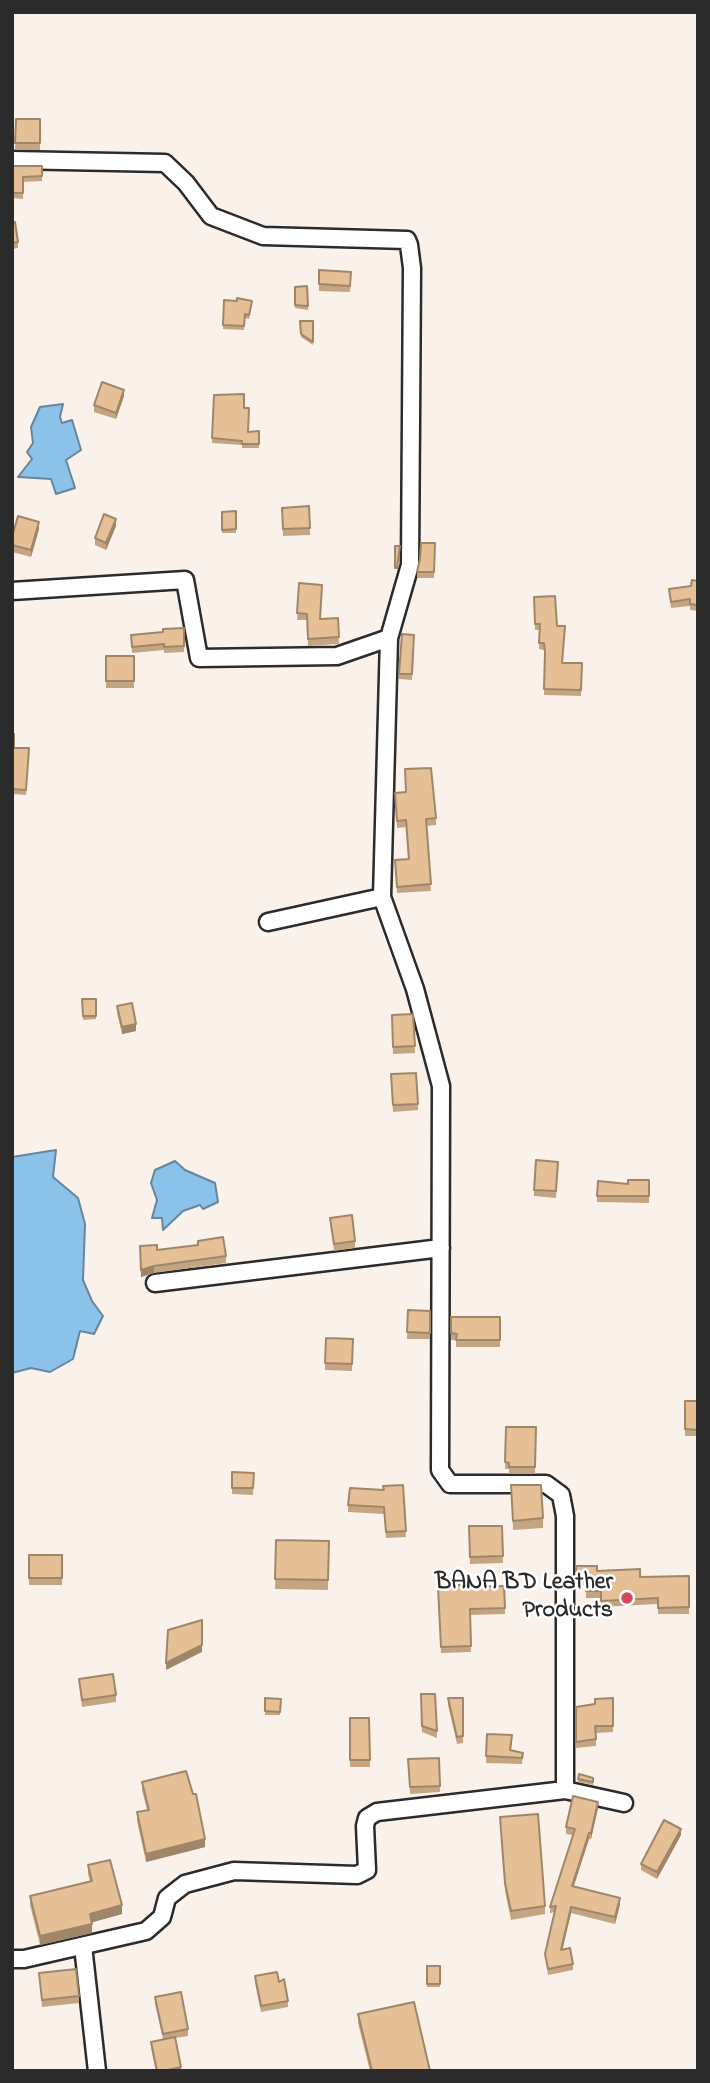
<!DOCTYPE html>
<html>
<head>
<meta charset="utf-8">
<style>
  body { margin:0 }
  #map { position:relative; width:710px; height:2083px; overflow:hidden; background:#faf2ea; font-family:"Indie Flower",sans-serif }
  canvas { display:block }
  .frame { position:absolute; inset:0; border:14px solid #2b2b2b; pointer-events:none }
</style>
</head>
<body>
<div id="map">
<canvas width="710" height="2083"></canvas>
<div class="frame"></div>
</div>
<script>
const c = document.querySelector('canvas').getContext('2d');
c.lineJoin = 'round';
function paint(path, color) { c.fillStyle = color; c.fill(path, 'evenodd'); }
const toPath = rows => new Path2D(rows.map(r => 'M' + r).join(''));
function stroke(path, color, width, dash) { c.strokeStyle = color; c.lineWidth = width; c.lineCap = dash ? 'butt' : 'round'; c.setLineDash(dash || []); c.stroke(path); }
function label(font, color, halo, rows, align = 'center') {
  c.font = font + ' "Indie Flower",sans-serif'; c.lineWidth = 5; c.setLineDash([]); c.textBaseline = 'middle'; c.strokeStyle = halo; c.fillStyle = color; for (const [text, x, y, turn = 0] of rows) {
    c.save(); c.translate(x, y); c.rotate((+turn || 0) * Math.PI / 180); c.textAlign = isNaN(turn) ? turn : align; if (halo) c.strokeText(text, 0, 0); c.fillText(text, 0, 0); c.restore();
  }
}
const water = toPath([
  [63,404,60,417,62,423,72,420,81,450,66,460,75,488,56,494,51,479,18,477,32,459,27,452,33,443,31,427,40,407,63,404],
  [56,1150,53,1177,78,1198,85,1224,83,1280,92,1301,103,1316,94,1334,80,1331,73,1359,50,1372,31,1368,12,1373,12,1157,56,1150],
  [175,1161,185,1170,215,1183,218,1202,203,1209,200,1205,183,1211,163,1230,162,1218,152,1218,157,1200,151,1183,155,1170,175,1161]
]);
paint(water, '#8bc2e9');
stroke(water, '#65869d', 2);
const minor = toPath([
  [12,160,165,163,186,183,211,216,263,236,407,240,409,245,412,268,410,565,389,638,382,897,415,989,441,1086,440,1470,450,1484,546,1484,561,1495,565,1516,565,1790],
  [12,591,185,580,199,658,337,656,389,638],
  [268,922,382,897],
  [155,1283,441,1248],
  [83,1946,97,2071],
  [12,1959,24,1959,146,1931,162,1917,167,1898,185,1884,234,1871,357,1875,367,1870,365,1826,367,1818,377,1812,565,1790,624,1803]
]);
stroke(minor, '#2b2b2b', 21);
stroke(minor, '#fff', 16);
paint(toPath([
  [16,119,40,119,40,150,15,150],
  [12,166,42,166,42,181,23,182,23,199,12,198],
  [12,222,18,242,18,248,12,249],
  [319,270,351,272,350,292,319,291],
  [295,287,308,306,308,310,295,308],
  [224,300,252,305,249,319,245,318,244,330,223,329],
  [300,321,313,321,313,345,301,337],
  [214,395,244,408,249,432,259,431,259,448,242,448,242,445,212,443],
  [124,396,116,419,94,412,94,405],
  [309,506,310,535,283,536,282,508],
  [236,511,236,533,222,533,222,512],
  [116,526,106,550,95,545,95,538],
  [39,529,31,557,12,552,12,537],
  [435,543,434,578,417,578,417,572],
  [698,581,698,611,690,610,690,606,671,608,669,589,691,586],
  [299,583,320,619,338,618,339,644,308,646,307,620,297,620],
  [534,597,557,626,562,663,582,663,581,696,544,695,545,658,544,650,539,649,540,630,535,630],
  [184,628,184,652,164,653,164,650,132,653,131,635,163,632],
  [414,635,412,680,399,679,399,674],
  [106,656,134,656,134,688,106,688],
  [12,734,14,748,29,748,26,795,12,794],
  [395,793,436,818,436,825,426,826,431,891,397,893,395,860,408,859,406,827,397,828],
  [82,999,96,999,96,1019,83,1020],
  [117,1006,136,1031,122,1034,117,1013],
  [413,1014,415,1053,393,1054,392,1015],
  [391,1081,418,1104,418,1110,393,1112],
  [558,1162,556,1198,534,1196,534,1190],
  [649,1180,649,1203,597,1202,597,1196,628,1184],
  [330,1218,355,1241,355,1248,334,1251],
  [140,1246,157,1250,226,1256,226,1263,154,1273,141,1277],
  [408,1310,430,1311,430,1339,407,1339],
  [451,1317,500,1317,500,1347,456,1347,456,1340,451,1340],
  [353,1339,352,1371,325,1370,325,1363],
  [685,1401,698,1401,698,1436,685,1436],
  [506,1427,536,1427,535,1474,509,1474,509,1469,505,1469],
  [254,1473,253,1495,232,1494,232,1488],
  [403,1485,406,1537,386,1538,384,1514,348,1512,348,1505,384,1490],
  [511,1485,543,1518,543,1528,513,1530],
  [469,1526,502,1526,503,1563,470,1564],
  [276,1540,329,1541,328,1590,275,1589],
  [29,1555,62,1555,62,1585,29,1585],
  [576,1566,597,1571,640,1577,689,1576,689,1614,658,1614,658,1604,601,1607,601,1598,586,1598,586,1585,576,1585],
  [504,1586,505,1614,470,1615,471,1652,441,1653,438,1587,472,1587],
  [79,1679,116,1695,116,1702,82,1707],
  [421,1694,437,1731,437,1738,422,1732],
  [448,1698,463,1698,463,1743,457,1744,448,1705],
  [613,1698,613,1732,596,1733,596,1746,576,1748,576,1707,595,1704],
  [281,1699,280,1715,265,1715,265,1711],
  [350,1718,369,1718,370,1767,350,1767],
  [487,1734,512,1742,511,1750,523,1753,522,1764,486,1763],
  [408,1759,440,1786,440,1792,410,1794],
  [593,1778,593,1785,578,1782,578,1779],
  [142,1782,205,1847,146,1862,137,1821,137,1812,147,1810,142,1790],
  [598,1808,591,1839,589,1839,573,1886,620,1904,615,1924,571,1913,562,1949,573,1964,573,1970,548,1975,545,1954,555,1912,550,1913,550,1907,573,1835,566,1834,566,1827],
  [500,1817,545,1906,545,1914,511,1920,505,1891],
  [681,1835,657,1879,641,1870,641,1864],
  [88,1865,122,1914,92,1922,92,1933,40,1945,30,1905,30,1896,90,1882,88,1874],
  [427,1966,440,1966,440,1987,427,1987],
  [39,1973,79,1996,79,2003,42,2007],
  [255,1976,279,1982,288,2001,288,2007,261,2012,255,1983],
  [155,1997,188,2029,188,2036,175,2038,181,2071,156,2071,151,2048,151,2042,163,2039,155,2004],
  [358,2014,430,2071,370,2071,358,2023]
]), '#c5a581');
paint(toPath([
  [124,390,124,396,116,419,116,413],
  [116,519,116,526,106,550,106,543],
  [39,522,39,529,31,557,31,550],
  [136,1024,136,1031,122,1034,122,1027],
  [154,1266,154,1273,141,1277,141,1270],
  [202,1645,202,1652,166,1670,166,1663],
  [598,1802,598,1808,591,1839,591,1833],
  [681,1829,681,1835,657,1879,657,1872],
  [589,1833,589,1839,572,1892,572,1886],
  [205,1839,205,1847,146,1862,146,1854],
  [620,1898,620,1904,615,1924,615,1917],
  [122,1905,122,1914,90,1923,90,1914],
  [571,1907,571,1913,561,1956,561,1950],
  [92,1924,92,1933,40,1945,40,1936],
  [181,2067,181,2071,163,2071]
]), '#a08669');
const building = toPath([
  [16,119,40,119,40,143,15,143,16,119],
  [12,166,42,166,42,176,23,177,23,193,12,193,12,166],
  [12,222,15,222,18,242,12,243,12,222],
  [319,270,351,272,350,286,319,284,319,270],
  [307,286,308,306,295,305,295,287,307,286],
  [237,298,252,301,249,315,245,314,244,326,223,325,224,300,237,301,237,298],
  [300,321,313,321,313,342,301,334,300,321],
  [102,382,124,390,116,413,94,405,102,382],
  [244,394,244,408,249,408,248,432,259,431,259,444,242,444,242,441,212,438,214,395,244,394],
  [309,506,310,528,283,529,282,508,309,506],
  [236,511,236,529,222,530,222,512,236,511],
  [104,514,116,519,106,543,95,538,104,514],
  [18,516,39,522,31,550,12,545,12,537,18,516],
  [421,543,435,543,434,572,417,572,420,559,421,543],
  [395,546,400,546,397,568,395,568,395,546],
  [692,580,698,581,698,605,690,604,690,599,671,602,669,589,691,586,692,580],
  [299,583,322,585,320,619,338,618,339,637,308,639,307,614,297,613,299,583],
  [555,596,557,626,565,626,562,663,582,663,581,690,544,689,545,652,544,643,539,643,540,624,535,624,534,597,555,596],
  [184,628,184,646,164,647,164,644,132,647,131,635,163,632,163,629,184,628],
  [402,634,414,635,412,674,399,674,402,634],
  [106,656,134,656,134,681,106,681,106,656],
  [12,734,14,734,14,748,29,748,26,790,12,789,12,734],
  [431,768,436,818,426,819,431,884,397,887,395,860,409,859,406,820,397,821,395,793,406,792,405,769,431,768],
  [82,999,96,999,96,1016,83,1016,82,999],
  [132,1003,136,1024,122,1027,117,1006,132,1003],
  [413,1014,415,1046,393,1047,392,1015,413,1014],
  [416,1073,418,1104,393,1105,391,1074,416,1073],
  [536,1160,558,1162,556,1191,534,1190,536,1160],
  [628,1180,649,1180,649,1196,597,1196,598,1181,628,1184,628,1180],
  [352,1215,355,1241,334,1244,330,1218,352,1215],
  [223,1237,226,1256,154,1266,141,1270,140,1246,157,1245,157,1250,198,1245,198,1241,223,1237],
  [408,1310,430,1311,430,1333,407,1332,408,1310],
  [451,1317,500,1317,500,1340,456,1340,457,1334,451,1333,451,1317],
  [326,1338,353,1339,352,1364,325,1363,326,1338],
  [685,1401,698,1401,698,1430,685,1429,685,1401],
  [506,1427,536,1427,535,1467,509,1467,509,1463,505,1462,506,1427],
  [232,1472,254,1473,253,1488,232,1488,232,1472],
  [403,1485,406,1531,386,1532,384,1507,348,1505,350,1488,384,1490,383,1486,403,1485],
  [511,1485,541,1485,543,1518,513,1521,511,1485],
  [469,1526,502,1526,503,1556,470,1557,469,1526],
  [276,1540,329,1541,328,1580,275,1579,276,1540],
  [29,1555,62,1555,62,1578,29,1578,29,1555],
  [576,1566,597,1566,597,1571,640,1569,640,1577,689,1576,689,1607,658,1608,658,1598,601,1601,601,1591,586,1591,586,1579,576,1579,576,1566],
  [471,1584,472,1587,504,1586,505,1608,470,1609,471,1646,441,1647,438,1587,471,1584],
  [202,1620,202,1645,166,1663,168,1630,202,1620],
  [113,1674,116,1695,82,1700,79,1679,113,1674],
  [421,1694,435,1694,437,1731,422,1726,421,1694],
  [265,1698,281,1699,280,1712,265,1711,265,1698],
  [448,1698,463,1698,463,1736,457,1737,448,1698],
  [613,1698,613,1726,595,1726,596,1739,576,1742,576,1707,595,1704,595,1699,613,1698],
  [350,1718,369,1718,370,1760,350,1760,350,1718],
  [487,1734,512,1735,510,1750,523,1753,522,1758,486,1756,487,1734],
  [439,1758,440,1786,410,1787,408,1759,439,1758],
  [186,1771,193,1794,196,1794,205,1839,146,1854,137,1812,149,1810,142,1782,186,1771],
  [579,1774,593,1778,593,1782,578,1779,579,1774],
  [573,1796,598,1802,591,1833,589,1833,572,1886,620,1898,615,1917,571,1907,561,1950,570,1948,573,1964,548,1969,545,1954,556,1906,550,1907,575,1829,566,1827,573,1796],
  [538,1814,545,1906,511,1911,505,1883,500,1817,538,1814],
  [664,1820,681,1829,657,1872,641,1864,664,1820],
  [110,1860,122,1905,90,1914,92,1924,40,1936,30,1896,92,1881,88,1865,110,1860],
  [427,1966,440,1966,440,1984,427,1984,427,1966],
  [76,1969,79,1996,42,2000,39,1973,76,1969],
  [277,1972,279,1982,284,1979,288,2001,261,2006,255,1976,277,1972],
  [181,1992,188,2029,163,2034,155,1997,181,1992],
  [414,2002,430,2071,372,2071,358,2014,414,2002],
  [175,2037,181,2067,163,2071,157,2071,151,2042,175,2037]
]);
paint(building, '#e5c096');
stroke(building, '#a08669', 2);
for (const [x, y, r, color] of [
  [627,1598,7,"#d1495b"]
]) { const dot = new Path2D(); dot.arc(x, y, r, 0, 2 * Math.PI); c.fillStyle = color; c.fill(dot); stroke(dot, '#fff', 2.5); }
label('bold 24px', '#2b2b2b', '#fff', [
  ["BANA BD Leather",613,1584],
  ["Products",613,1612]
], 'right');
</script>
</body>
</html>
